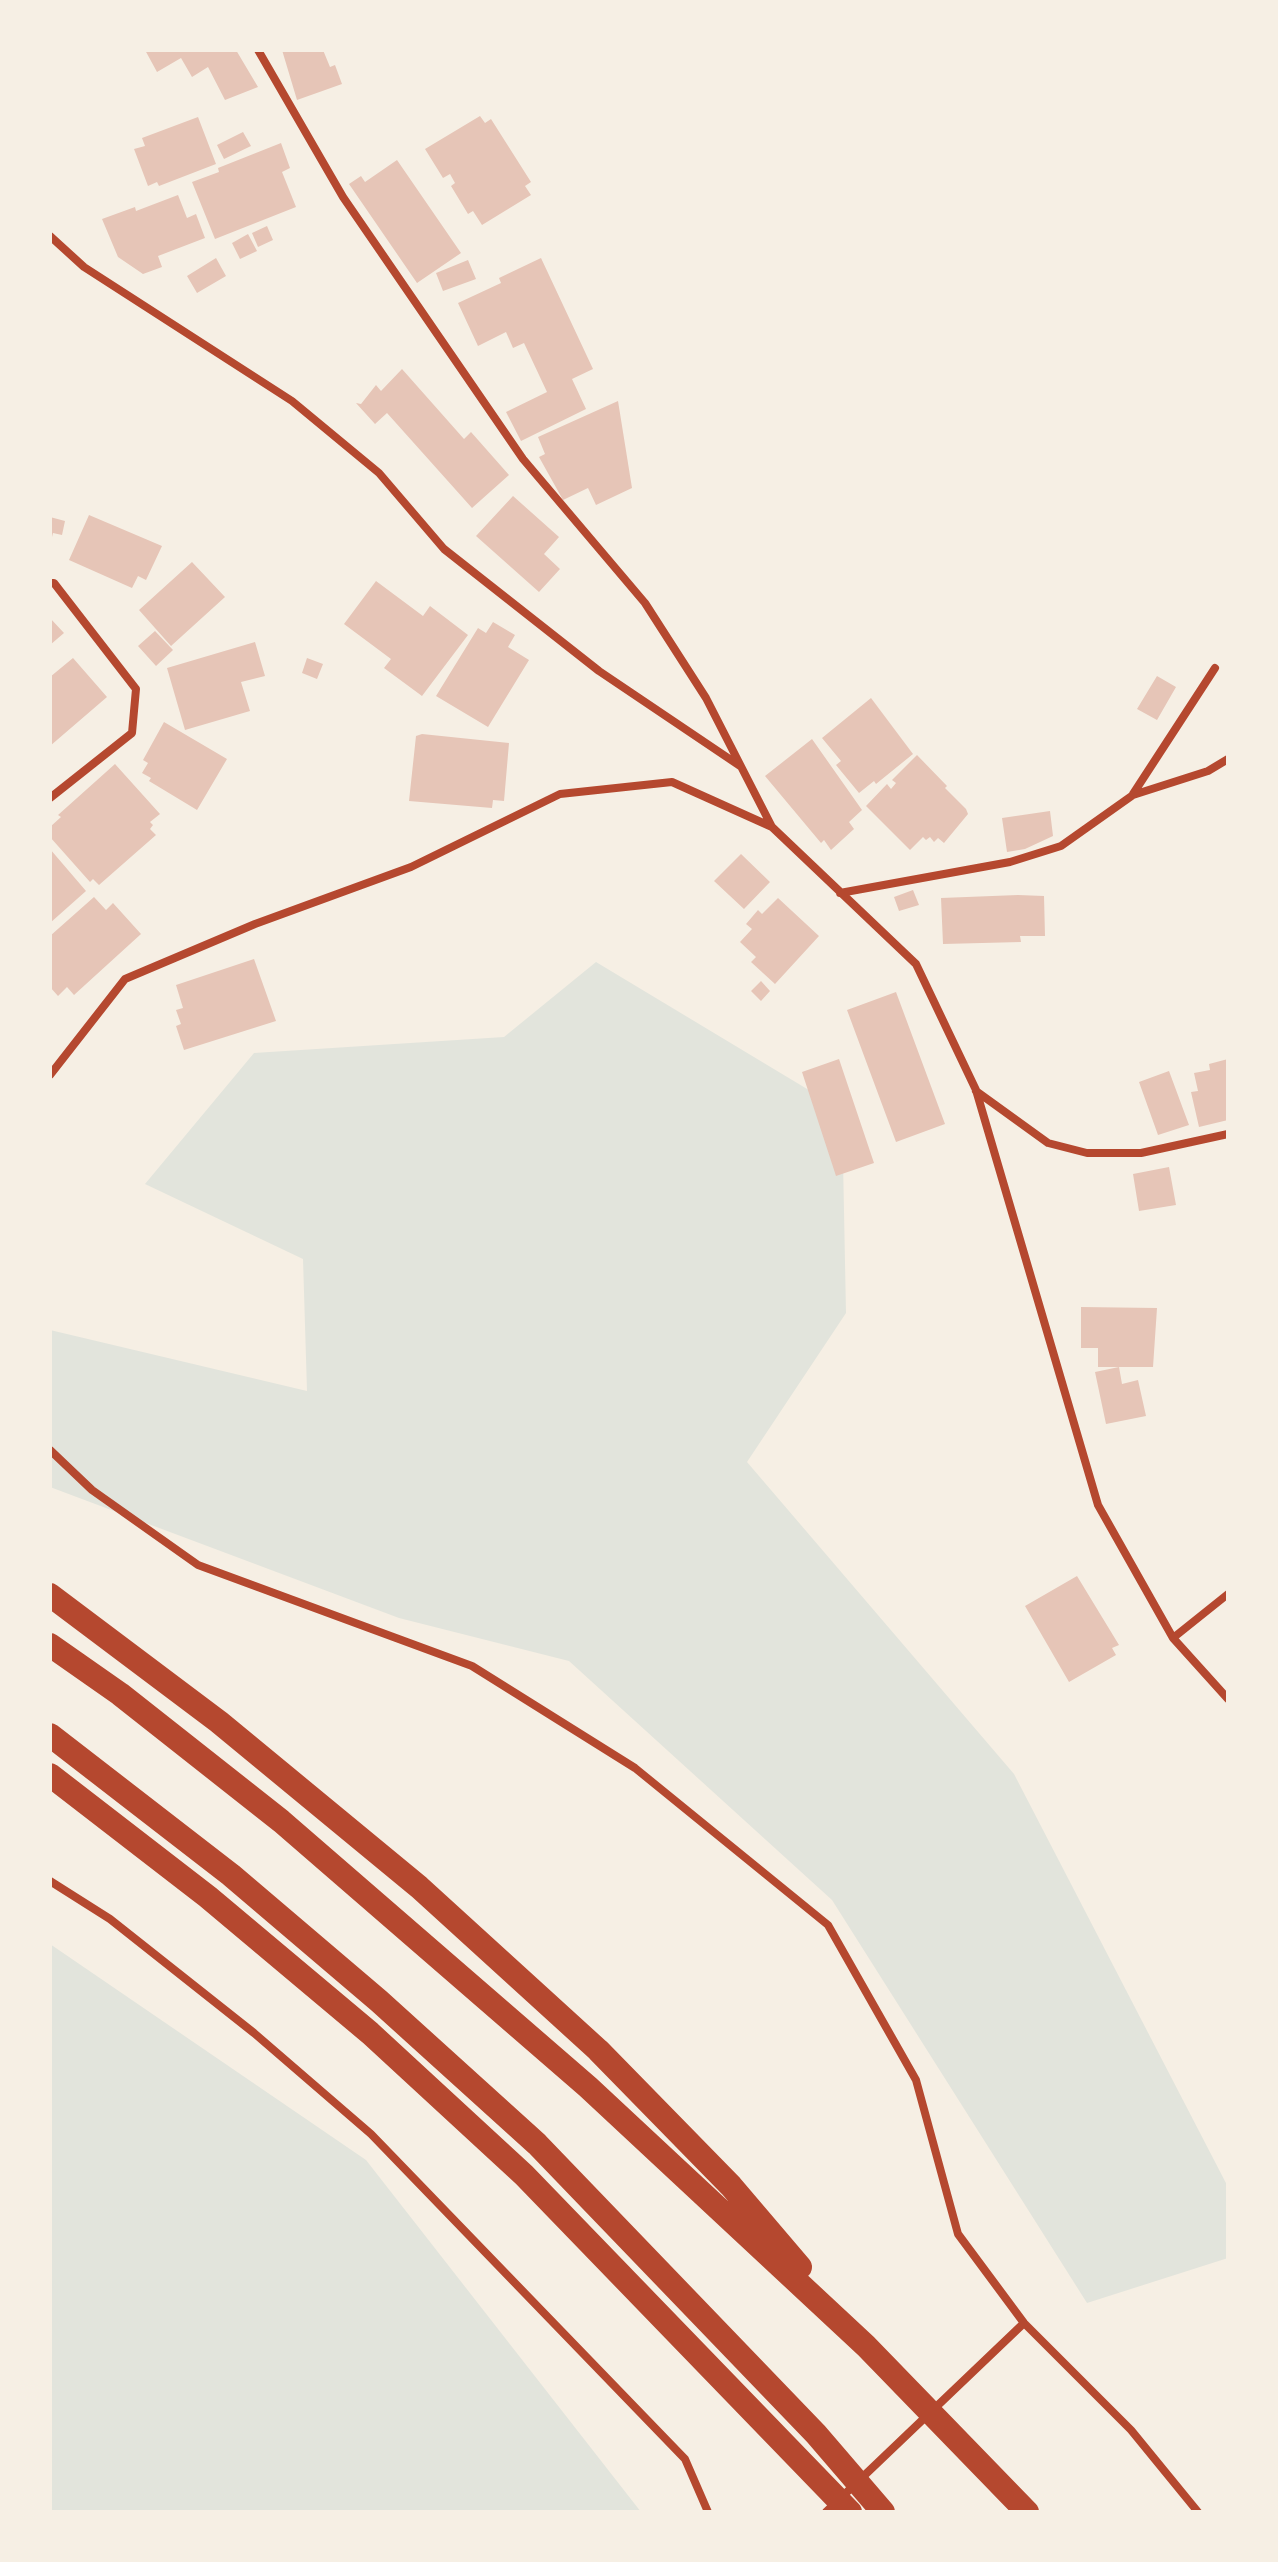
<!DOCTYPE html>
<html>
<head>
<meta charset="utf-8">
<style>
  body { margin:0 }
  #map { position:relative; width:1278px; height:2562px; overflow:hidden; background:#f6efe4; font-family:Signika,sans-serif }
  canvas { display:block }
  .frame { position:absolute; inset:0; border:52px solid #f6efe4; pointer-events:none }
</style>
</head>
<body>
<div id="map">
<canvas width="1278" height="2562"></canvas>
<div class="frame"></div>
</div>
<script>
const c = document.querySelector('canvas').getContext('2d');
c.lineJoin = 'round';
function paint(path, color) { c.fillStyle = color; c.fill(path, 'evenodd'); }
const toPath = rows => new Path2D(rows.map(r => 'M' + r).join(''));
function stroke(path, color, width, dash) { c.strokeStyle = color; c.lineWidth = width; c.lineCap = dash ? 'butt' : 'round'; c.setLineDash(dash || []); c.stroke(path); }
paint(toPath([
  [596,962,842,1110,846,1313,747,1462,1014,1774,1228,2187,1228,2258,1087,2303,832,1900,569,1661,399,1618,50,1487,50,1330,307,1391,303,1259,145,1184,254,1053,504,1037],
  [50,1944,366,2160,641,2512,50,2512]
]), '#e2e4dc');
paint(toPath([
  [145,50,236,50,258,87,225,100,208,67,192,77,181,58,157,72],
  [282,50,323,50,330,67,335,65,342,84,297,100],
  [480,116,485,123,491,119,531,182,525,186,531,195,482,225,473,211,468,214,451,186,455,183,450,174,443,178,425,149],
  [198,117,216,164,159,186,157,182,148,186,134,149,145,146,142,138],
  [243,132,251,146,224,159,217,145],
  [281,143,290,168,282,172,296,207,215,239,192,182,219,172,218,168],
  [397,160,461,253,417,283,349,184,361,176,365,182],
  [178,195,187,218,196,214,205,238,158,256,162,267,143,274,118,257,102,219,135,207,136,211],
  [267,226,273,240,258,247,252,233],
  [248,234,257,251,240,259,232,243],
  [216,258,226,276,197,293,187,276],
  [541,258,593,369,572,379,586,409,521,441,506,412,547,392,524,343,513,348,506,332,478,346,458,303,501,283,499,278],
  [468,260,476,279,443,291,436,273],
  [402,369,464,439,471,432,509,475,472,508,387,413,375,424,356,403,361,404,376,385,381,391],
  [618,401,632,488,596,505,588,488,563,500,539,457,545,454,538,437],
  [513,496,559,537,544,554,560,569,539,592,476,536],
  [89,515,162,546,146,580,138,576,132,588,69,560],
  [50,517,65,521,62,535,53,533,51,541],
  [192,562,225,597,171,646,139,610],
  [376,581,423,616,430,606,468,635,422,696,384,668,391,659,344,624],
  [50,618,64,633,50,645],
  [493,622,515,635,508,647,529,660,488,727,436,696,478,628,486,633],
  [155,631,173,650,156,666,138,646],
  [255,642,265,676,241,682,250,711,185,730,167,668],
  [73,658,107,697,50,746,50,677],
  [307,658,323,664,317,679,302,673],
  [1157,676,1176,687,1157,720,1137,709],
  [871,698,913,754,876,784,874,781,859,793,836,765,841,761,822,738],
  [164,722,227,759,197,810,149,781,151,778,142,773,148,763,143,760],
  [422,734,509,743,504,801,493,800,492,808,409,801,416,736],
  [812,739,862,810,849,822,854,829,831,850,824,840,821,843,765,776],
  [917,755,947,786,945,788,966,809,968,814,944,843,938,838,934,842,930,837,926,840,923,837,910,850,866,806,887,784,891,789,896,783,892,780],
  [115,764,160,814,150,822,153,825,150,829,156,835,99,885,93,879,90,882,50,837,50,827,61,817,58,815],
  [1050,811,1053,836,1025,849,1007,852,1002,818],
  [50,849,86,891,50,923],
  [741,854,770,882,744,909,714,881],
  [913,890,919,905,899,911,894,897],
  [1018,895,1044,896,1045,936,1020,936,1021,942,943,944,941,898],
  [94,897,106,910,113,903,141,934,74,995,67,987,58,996,50,987,50,936],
  [778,898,819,936,775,984,751,962,756,957,740,942,752,929,746,924,758,910,762,914],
  [254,959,276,1021,184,1050,176,1026,181,1024,176,1010,183,1008,176,985],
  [761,981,770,991,761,1001,751,991],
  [896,992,945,1124,896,1142,847,1010],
  [839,1059,874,1163,836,1176,802,1072],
  [1228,1059,1228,1120,1199,1127,1191,1092,1198,1091,1194,1073,1210,1070,1209,1064],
  [1169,1071,1189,1125,1158,1135,1139,1082],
  [1169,1167,1176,1205,1139,1211,1133,1174],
  [1081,1307,1157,1308,1153,1367,1098,1367,1098,1348,1081,1348],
  [1119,1367,1122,1384,1138,1380,1146,1416,1106,1424,1095,1372],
  [1077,1576,1119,1645,1112,1648,1116,1655,1069,1682,1025,1606]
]), '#e6c5b7');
stroke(toPath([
  [258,50,343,197,523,459,645,603,706,698,772,827,916,964,976,1090,1098,1505,1173,1638,1228,1699],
  [50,236,84,267,292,401,379,473,444,549,599,671,740,766],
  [50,583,54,583,136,689,132,733,50,798],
  [1133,794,1215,668],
  [840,893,1010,862,1061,846,1133,795,1208,771,1228,759],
  [50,1075,125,979,255,924,411,867,560,794,672,782,772,827],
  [976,1091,1048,1143,1087,1153,1141,1153,1228,1134],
  [50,1450,92,1490,198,1565,472,1666,635,1768,828,1925,916,2080,958,2234,1024,2323,1131,2430,1198,2512],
  [1173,1638,1228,1594],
  [50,1881,110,1919,254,2033,371,2134,685,2459,708,2512],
  [826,2512,1024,2323]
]), '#b5482f', 8);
stroke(toPath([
  [50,1595,219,1722,419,1887,598,2050,731,2186,800,2267],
  [50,1645,120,1694,281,1821,588,2087,866,2346,1027,2512],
  [50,1735,231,1875,379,2001,537,2144,816,2434,883,2512],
  [50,1775,208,1897,370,2033,524,2175,850,2512]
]), '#b5482f', 24);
</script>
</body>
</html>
